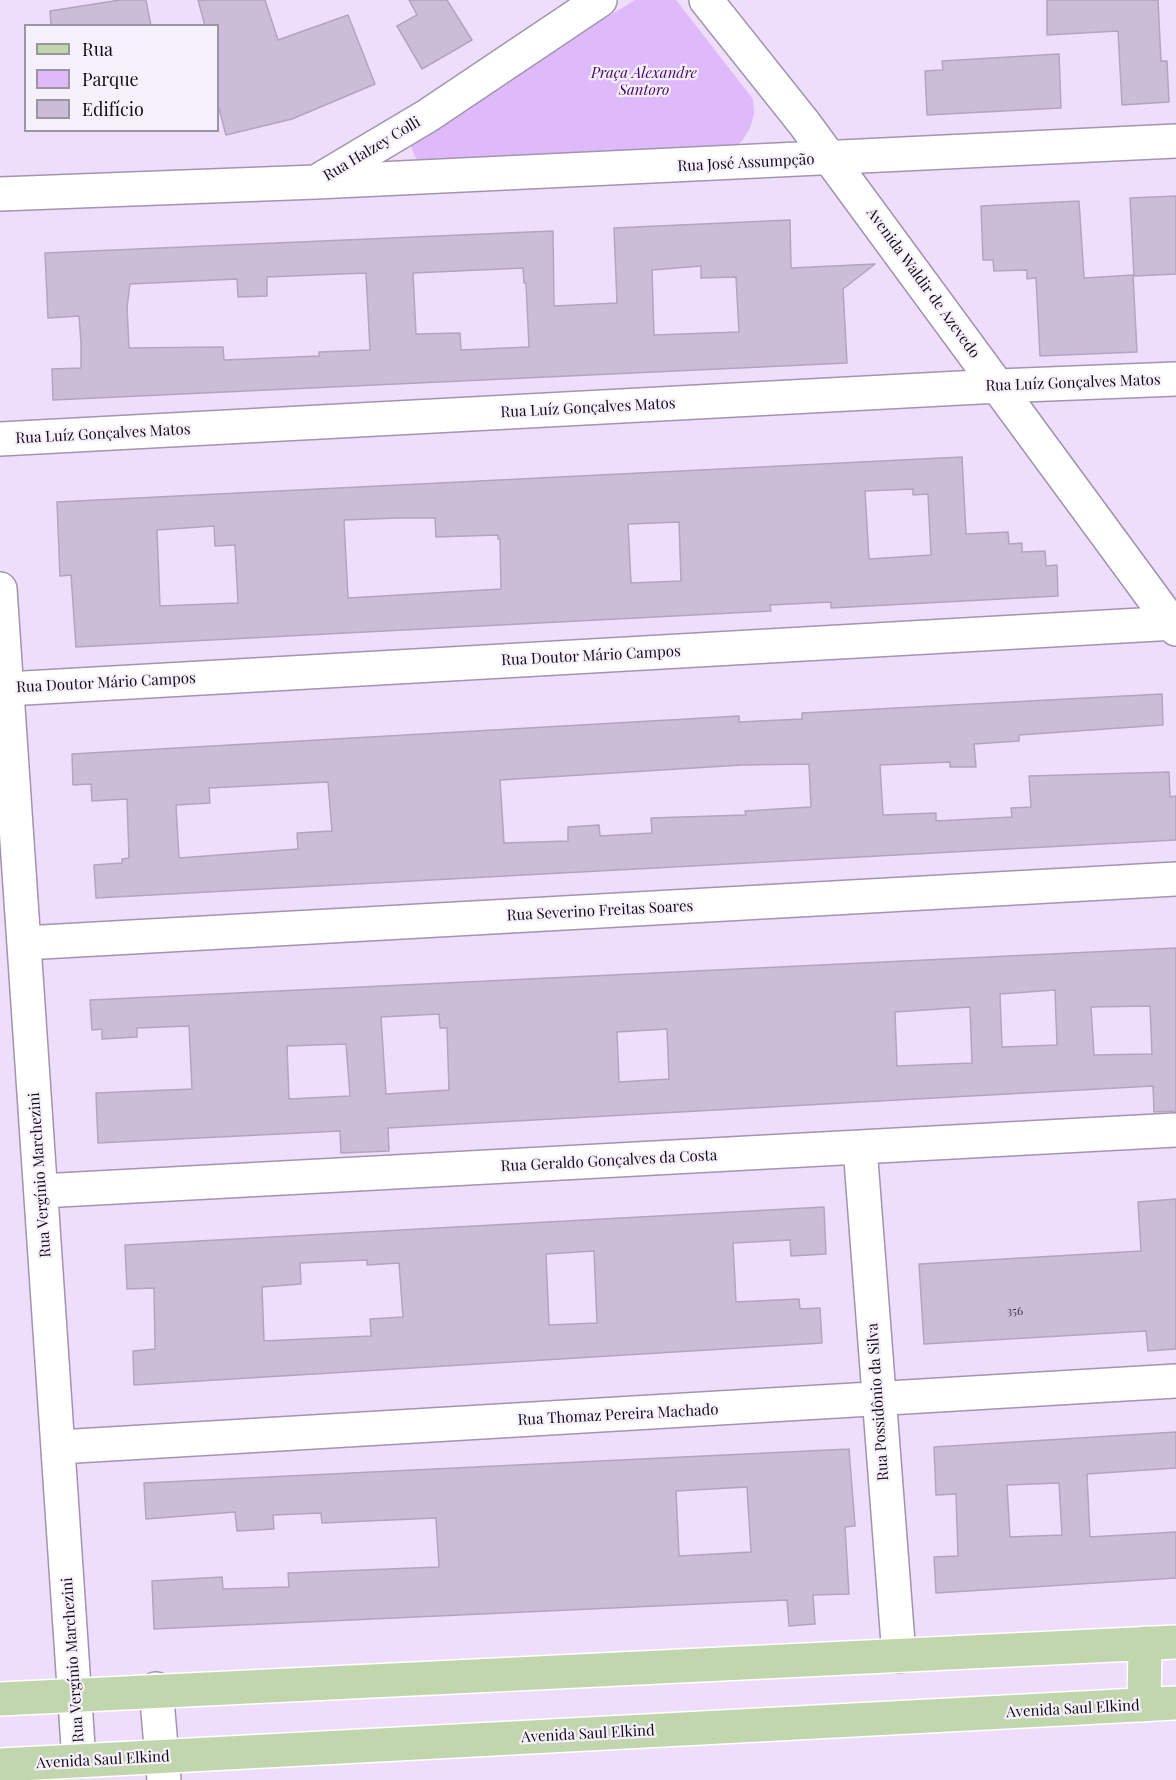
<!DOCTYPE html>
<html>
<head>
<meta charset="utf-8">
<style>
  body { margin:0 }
  #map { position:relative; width:1176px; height:1780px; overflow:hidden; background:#eedefb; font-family:"Playfair Display",serif }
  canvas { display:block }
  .legend { position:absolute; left:24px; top:24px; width:195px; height:108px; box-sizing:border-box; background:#f6f0fb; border:2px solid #9b959f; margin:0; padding:8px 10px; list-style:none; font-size:18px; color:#120d16 }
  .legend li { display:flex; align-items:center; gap:12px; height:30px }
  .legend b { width:30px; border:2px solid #9b959f }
</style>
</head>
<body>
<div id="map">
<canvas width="1176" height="1780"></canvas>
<ul class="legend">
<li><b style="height:8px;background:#c2d6ae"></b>Rua</li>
<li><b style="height:16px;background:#debafa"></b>Parque</li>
<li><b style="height:16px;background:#cbbcd7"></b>Edifício</li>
</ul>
</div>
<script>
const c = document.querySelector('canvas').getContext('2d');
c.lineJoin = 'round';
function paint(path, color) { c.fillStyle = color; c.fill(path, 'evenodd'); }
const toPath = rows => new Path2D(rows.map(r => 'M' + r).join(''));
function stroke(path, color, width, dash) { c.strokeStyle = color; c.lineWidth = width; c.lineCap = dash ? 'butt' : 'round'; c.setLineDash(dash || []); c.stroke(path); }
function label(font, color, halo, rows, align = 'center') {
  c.font = font + ' "Playfair Display",serif'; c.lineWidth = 4.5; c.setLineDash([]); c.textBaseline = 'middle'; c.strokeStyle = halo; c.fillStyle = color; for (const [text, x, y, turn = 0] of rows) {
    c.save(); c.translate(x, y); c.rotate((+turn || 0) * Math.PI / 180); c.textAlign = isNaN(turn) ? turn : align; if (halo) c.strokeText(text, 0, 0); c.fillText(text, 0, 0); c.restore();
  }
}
paint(toPath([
  [635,0,676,0,753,99,754,114,750,128,742,141,732,151,418,163,411,147,418,133]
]), '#debafa');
const building = toPath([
  [120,0,146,0,151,26,51,26,50,11,120,0],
  [198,0,265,0,278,40,348,15,375,84,292,119,226,135,218,105,218,26,205,26,198,0],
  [409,0,447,0,472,40,422,69,397,26,417,15,409,0],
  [1047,0,1158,0,1161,61,1167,61,1169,102,1122,105,1118,31,1047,35,1047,0],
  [1059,54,1061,108,927,115,925,71,943,70,942,61,1059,54],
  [1176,196,1176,274,1134,276,1130,198,1176,196],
  [1079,201,1084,278,1133,275,1137,352,1040,356,1036,278,1027,279,1027,270,994,271,993,260,983,260,981,206,1079,201],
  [790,220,791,268,875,264,843,289,847,363,53,400,52,369,81,368,81,343,79,316,48,318,45,253,553,231,554,306,617,303,614,228,790,220],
  [701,266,701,278,736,277,739,332,654,335,652,270,701,266],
  [523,268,524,283,526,283,529,347,461,350,460,333,416,334,413,273,523,268],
  [366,273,370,350,319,352,319,356,224,360,223,347,129,348,127,307,130,284,237,279,238,297,267,296,267,277,366,273],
  [962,457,966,534,1008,532,1009,544,1022,543,1022,552,1045,551,1046,566,1057,565,1058,596,831,608,831,602,770,605,771,611,76,647,71,575,60,576,57,502,962,457],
  [913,489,913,495,928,494,931,555,869,559,865,491,913,489],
  [398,518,435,518,436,537,498,535,498,539,500,539,501,589,348,598,344,520,398,518],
  [679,522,681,581,631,583,628,524,679,522],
  [214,526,215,546,235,545,238,603,160,606,157,530,214,526],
  [1162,694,1163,725,1019,735,1019,741,974,744,976,767,950,767,950,762,880,765,883,815,936,813,936,821,1012,817,1011,808,1031,807,1029,776,1169,772,1170,797,1176,796,1176,840,96,898,94,865,122,863,122,859,129,858,127,799,92,801,91,784,73,785,72,754,739,716,739,722,802,719,802,713,1162,694],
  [809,764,811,807,745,811,746,815,651,818,652,833,600,836,599,825,568,827,568,841,504,843,500,780,742,765,809,764],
  [328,782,332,831,297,833,298,849,179,858,176,805,210,803,209,788,328,782],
  [1176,948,1176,1111,1154,1112,1153,1086,388,1128,389,1151,341,1153,340,1131,98,1143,96,1093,192,1089,189,1026,137,1028,137,1037,102,1039,102,1029,92,1030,90,1000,1176,948],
  [1055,990,1057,1045,1002,1047,1000,994,1055,990],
  [1150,1006,1152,1054,1094,1055,1091,1007,1150,1006],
  [970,1007,972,1063,897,1066,895,1012,970,1007],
  [439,1014,440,1028,447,1028,449,1090,386,1094,381,1017,439,1014],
  [667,1029,669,1079,619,1082,617,1032,667,1029],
  [346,1044,350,1096,289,1099,287,1046,346,1044],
  [1176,1199,1176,1349,1148,1351,1146,1331,924,1344,919,1264,1141,1251,1138,1202,1176,1199],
  [824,1207,826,1254,791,1256,790,1240,733,1243,736,1302,799,1299,800,1309,820,1308,822,1343,134,1385,133,1351,155,1349,154,1288,127,1289,125,1245,824,1207],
  [594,1251,597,1323,549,1325,546,1254,594,1251],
  [367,1260,367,1265,399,1263,403,1317,370,1319,371,1336,264,1341,262,1287,301,1284,300,1263,367,1260],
  [1176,1432,1176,1468,1087,1474,1090,1537,1176,1532,1176,1578,936,1593,934,1557,958,1556,956,1494,936,1495,934,1447,1176,1432],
  [1059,1483,1062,1535,1010,1537,1007,1485,1059,1483],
  [849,1449,855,1526,845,1527,849,1594,813,1595,815,1624,789,1626,787,1600,154,1629,152,1581,222,1577,223,1589,289,1587,288,1573,439,1567,436,1518,322,1523,321,1513,273,1515,274,1529,237,1531,235,1512,146,1519,144,1483,849,1449],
  [747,1487,751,1552,679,1556,676,1491,747,1487]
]);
paint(building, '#cbbcd7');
stroke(building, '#b3a4bf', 1.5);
const minor = toPath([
  [706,0,804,123,1176,629],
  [316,182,1176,141],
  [0,194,316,182,427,116,600,0],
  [0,439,998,386,1176,379],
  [0,589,79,1761],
  [7,689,1176,623],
  [24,943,1176,879],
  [860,1147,899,1656],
  [41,1191,1176,1130],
  [59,1447,1176,1381],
  [156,1689,164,1780]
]);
const major = toPath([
  [0,1699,1176,1642],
  [1144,1705,1145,1643],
  [0,1765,1176,1703]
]);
stroke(minor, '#a294ae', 36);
stroke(major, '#fff', 36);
stroke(minor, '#fff', 33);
stroke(major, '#c2d6ae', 33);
label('12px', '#403946', null, [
  ["356",1015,1311]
]);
label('italic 15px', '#460067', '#f6f0fb', [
  ["Praça Alexandre",644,73],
  ["Santoro",644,90]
]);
label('15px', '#120d16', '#f6f0fb', [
  ["Rua Halzey Colli",372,149,-31],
  ["Rua José Assumpção",746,163,-3],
  ["Avenida Waldir de Azevedo",923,283,54],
  ["Rua Luíz Gonçalves Matos",1073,383,-2],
  ["Rua Luíz Gonçalves Matos",588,408,-3],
  ["Rua Luíz Gonçalves Matos",103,434,-3],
  ["Rua Doutor Mário Campos",591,656,-3],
  ["Rua Doutor Mário Campos",106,683,-3],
  ["Rua Severino Freitas Soares",600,911,-3],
  ["Rua Geraldo Gonçalves da Costa",609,1161,-3],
  ["Rua Vergínio Marchezini",40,1175,-94],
  ["Rua Possidônio da Silva",878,1402,-94],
  ["Rua Thomaz Pereira Machado",618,1415,-3],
  ["Rua Vergínio Marchezini",73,1660,-94],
  ["Avenida Saul Elkind",1073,1709,-3],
  ["Avenida Saul Elkind",588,1734,-3],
  ["Avenida Saul Elkind",103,1760,-3]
]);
</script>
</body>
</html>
